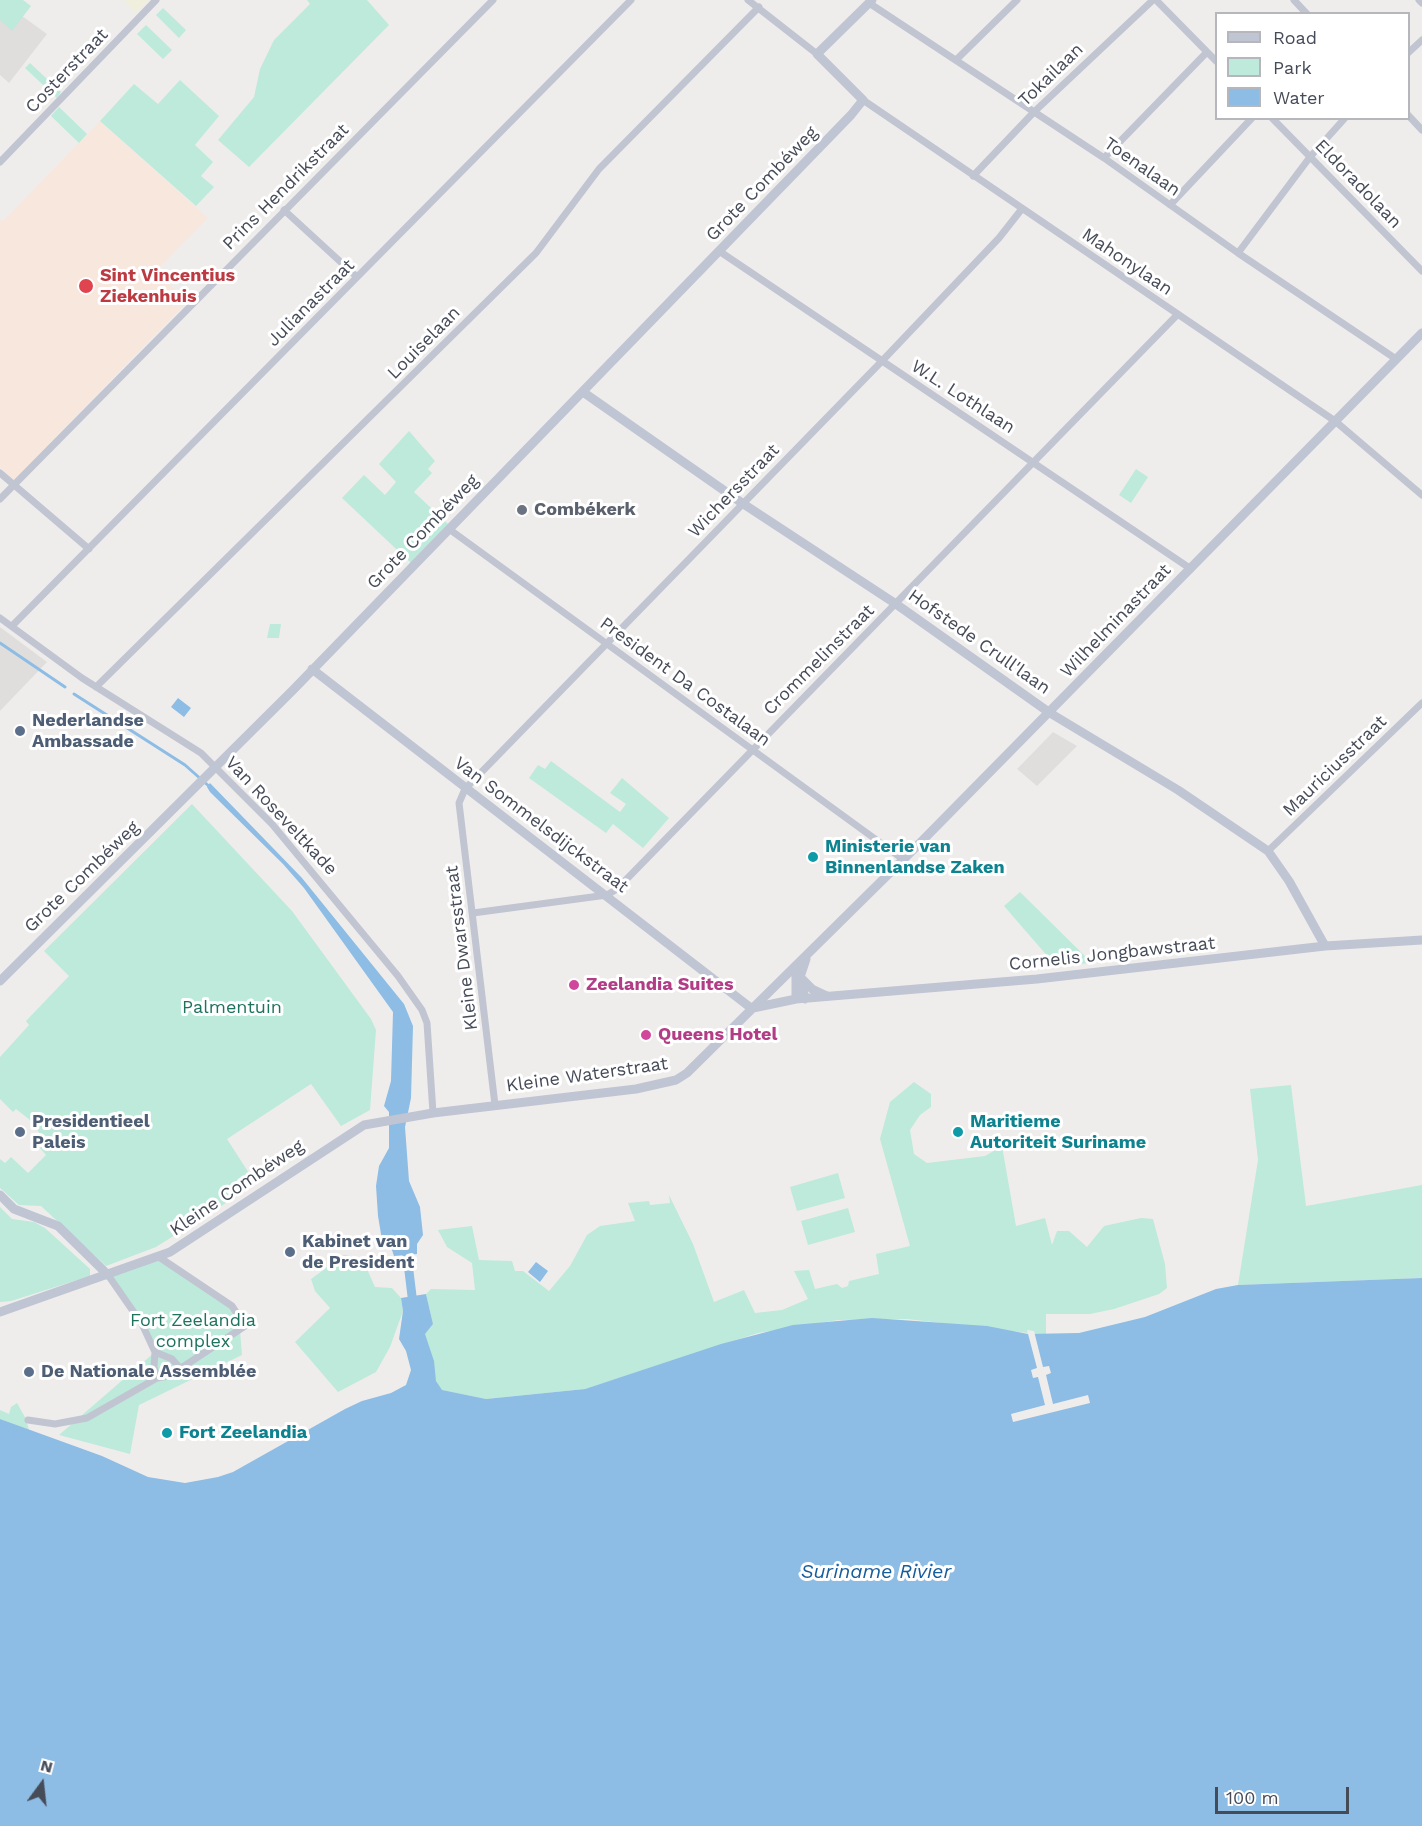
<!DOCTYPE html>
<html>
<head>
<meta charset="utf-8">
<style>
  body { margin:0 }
  #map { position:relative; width:1422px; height:1826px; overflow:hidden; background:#efedec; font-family:"Work Sans",sans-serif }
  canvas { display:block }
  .legend { position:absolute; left:1215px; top:12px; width:195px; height:108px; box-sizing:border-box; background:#fff; border:2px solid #b5b7bc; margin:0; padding:8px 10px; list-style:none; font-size:18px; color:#464b58 }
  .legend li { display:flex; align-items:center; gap:12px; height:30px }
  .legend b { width:30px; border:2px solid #b5b7bc }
  .north { position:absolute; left:12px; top:1754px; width:60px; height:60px; -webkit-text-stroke:4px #fff; paint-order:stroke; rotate:15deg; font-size:16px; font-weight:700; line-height:24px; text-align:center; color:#464b58 }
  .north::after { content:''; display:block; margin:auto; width:21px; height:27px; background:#464b58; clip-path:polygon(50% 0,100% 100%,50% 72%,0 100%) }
  .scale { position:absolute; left:1215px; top:1787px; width:134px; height:27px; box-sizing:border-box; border:3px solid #464b58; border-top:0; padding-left:8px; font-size:18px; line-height:21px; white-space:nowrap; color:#464b58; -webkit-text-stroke:4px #fff; paint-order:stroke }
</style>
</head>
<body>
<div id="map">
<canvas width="1422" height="1826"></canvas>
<ul class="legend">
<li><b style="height:8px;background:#c0c5d4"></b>Road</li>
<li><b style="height:16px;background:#bdeada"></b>Park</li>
<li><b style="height:16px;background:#8dbce4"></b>Water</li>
</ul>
<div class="north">N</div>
<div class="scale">100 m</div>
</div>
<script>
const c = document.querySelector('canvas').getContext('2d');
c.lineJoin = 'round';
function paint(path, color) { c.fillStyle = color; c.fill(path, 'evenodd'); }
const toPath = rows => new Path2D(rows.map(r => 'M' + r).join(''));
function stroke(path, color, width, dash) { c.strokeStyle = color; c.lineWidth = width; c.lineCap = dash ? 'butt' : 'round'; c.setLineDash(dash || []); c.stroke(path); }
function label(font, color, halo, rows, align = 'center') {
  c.font = font + ' "Work Sans",sans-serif'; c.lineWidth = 6; c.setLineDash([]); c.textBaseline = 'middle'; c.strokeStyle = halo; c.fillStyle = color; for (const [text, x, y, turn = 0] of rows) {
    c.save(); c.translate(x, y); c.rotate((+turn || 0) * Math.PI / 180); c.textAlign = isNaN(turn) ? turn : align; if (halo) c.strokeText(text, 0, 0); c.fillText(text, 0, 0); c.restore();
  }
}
paint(toPath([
  [0,0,47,34,9,83,0,75],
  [0,627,47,662,0,711],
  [1053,732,1077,746,1037,786,1017,769]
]), '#e0dedd');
paint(toPath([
  [100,121,208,218,156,271,187,302,14,480,0,467,0,219,3,221]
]), '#f8e7dd');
paint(toPath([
  [0,0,23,0,31,6,12,31,0,20],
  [307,0,367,0,389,25,249,167,218,140,254,97,260,69,274,40,310,4],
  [163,8,186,30,179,38,156,15],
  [146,25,172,50,163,59,137,34],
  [30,63,61,92,57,98,25,68],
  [180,80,219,116,195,145,213,162,201,176,214,187,196,206,100,121,134,84,158,104],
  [59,107,87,134,79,143,51,116],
  [409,431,435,461,428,469,432,473,414,492,448,524,411,563,342,498,364,475,385,495,396,482,379,464],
  [1136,469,1148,477,1131,503,1119,495],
  [270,624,281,624,279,638,267,638],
  [551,761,620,812,626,804,610,793,622,778,669,818,643,848,613,824,606,833,529,778,538,765,545,769],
  [192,804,292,911,371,1019,376,1030,370,1110,341,1126,311,1084,227,1139,256,1184,156,1247,106,1266,41,1206,19,1205,0,1188,0,1159,5,1163,11,1157,28,1173,46,1155,40,1148,46,1142,30,1120,16,1109,13,1112,0,1099,0,1057,29,1025,26,1021,69,976,44,951],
  [1020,892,1092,963,1056,966,1004,906],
  [914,1082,931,1094,931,1107,920,1115,910,1130,914,1154,927,1163,985,1156,1002,1146,1016,1226,1045,1218,1052,1245,1057,1231,1069,1231,1087,1247,1104,1226,1141,1218,1153,1219,1165,1264,1167,1288,1159,1294,1114,1309,1090,1314,1046,1314,1046,1335,907,1319,838,1320,758,1333,585,1389,486,1399,441,1390,436,1381,424,1334,433,1324,426,1294,431,1289,475,1290,472,1263,447,1247,438,1230,472,1226,479,1260,512,1261,515,1271,523,1271,549,1291,570,1266,587,1235,600,1226,635,1221,628,1203,649,1201,650,1205,670,1203,669,1195,693,1244,714,1302,744,1290,755,1313,782,1310,808,1299,794,1271,809,1270,815,1289,837,1284,842,1288,848,1286,849,1281,879,1274,876,1254,910,1246,880,1139,890,1102],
  [1291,1085,1306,1206,1422,1185,1422,1278,1238,1285,1258,1160,1250,1089],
  [838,1173,845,1198,797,1211,790,1187],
  [0,1207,12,1219,34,1222,45,1228,90,1269,90,1276,11,1301,0,1302],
  [848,1208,855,1232,808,1245,801,1221],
  [344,1255,362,1258,375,1287,392,1288,401,1298,403,1311,390,1347,376,1372,338,1392,295,1342,330,1308,315,1291,311,1279],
  [159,1257,234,1309,239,1318,242,1355,139,1405,130,1454,59,1435,155,1352,108,1275],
  [17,1403,26,1419,29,1430,0,1419,0,1410,9,1414,11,1407]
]), '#bdeada');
paint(toPath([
  [124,0,149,0,136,13]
]), '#f0efde');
paint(toPath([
  [178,698,191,708,184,717,171,707],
  [210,783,302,878,404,1004,413,1026,411,1098,405,1127,409,1181,420,1207,423,1235,417,1244,417,1254,394,1256,390,1244,382,1240,378,1216,376,1186,379,1166,389,1148,389,1112,384,1106,391,1081,393,1012,304,888,283,864,210,792,207,787],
  [536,1262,548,1271,540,1282,528,1272],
  [1422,1278,1422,1826,0,1826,0,1419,102,1456,148,1477,185,1483,218,1477,233,1472,345,1409,362,1401,391,1393,406,1385,411,1370,406,1351,399,1339,403,1311,401,1298,426,1294,433,1324,425,1334,434,1361,436,1381,442,1390,486,1399,585,1389,721,1344,793,1325,872,1318,987,1326,1028,1334,1079,1333,1145,1317,1216,1289,1238,1285]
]), '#8dbce4');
paint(toPath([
  [1027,1330,1034,1331,1043,1367,1049,1366,1051,1373,1046,1375,1053,1404,1088,1395,1090,1403,1013,1422,1011,1414,1045,1405,1038,1377,1033,1378,1031,1370,1037,1368]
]), '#efedec');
stroke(toPath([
  [0,643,65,687],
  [74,694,185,765,211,788]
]), '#8dbce4', 3);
stroke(toPath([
  [407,1255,412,1296]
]), '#8dbce4', 9);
stroke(toPath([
  [748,0,817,54],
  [1156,0,1216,61],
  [1294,0,1307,14],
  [1419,0,1422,3],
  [869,3,1104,158,1238,253,1396,359],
  [1408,53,1422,40],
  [956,60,1017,0],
  [863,100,1335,421,1422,495],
  [1408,115,1422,130],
  [1272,118,1422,271],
  [1104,158,1207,52],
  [0,162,156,0],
  [973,176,1034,112,1153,0],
  [1170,205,1252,118],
  [284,210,357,277],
  [719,251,1191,569],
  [1238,253,1310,157,1345,118],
  [0,473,89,549],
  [0,499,493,0],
  [449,529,904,860],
  [0,618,82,678,201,753,272,824,398,976,422,1010,427,1023,433,1113],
  [12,626,631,0],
  [96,687,536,253,599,169,759,7],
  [1268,851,1422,703],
  [473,913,607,895,617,889,1177,315],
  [495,1105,459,803,465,789,882,361,999,238,1021,210],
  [108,1275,142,1324,155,1352,172,1359,180,1368],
  [155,1352,154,1367,157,1378],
  [28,1420,55,1424,87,1418,157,1378,169,1376,245,1326,232,1306,159,1257]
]), '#c1c5d1', 7);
stroke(toPath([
  [583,392,742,503,896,604,1050,713,1178,790,1268,851,1289,881,1325,946],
  [312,669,751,1008],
  [800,977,812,989,827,996],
  [0,981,293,690,851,115,863,100,817,54,872,0],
  [796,999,796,970],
  [805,999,800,977,806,959],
  [753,1008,796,999,1037,979,1325,946,1422,940],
  [0,1195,14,1209,58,1226,108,1275],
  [0,1312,170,1252,364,1125,433,1113,636,1089,676,1080,687,1073,920,843,1422,333]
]), '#c0c5d4', 9);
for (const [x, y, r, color] of [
  [86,286,8,"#e0444e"],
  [522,510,6,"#6b7280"],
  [20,731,6,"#5c6f8a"],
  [813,857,6,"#0f9aa8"],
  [574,985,6,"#d1479c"],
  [646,1035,6,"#d1479c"],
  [20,1132,6,"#5c6f8a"],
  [958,1132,6,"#0f9aa8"],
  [290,1252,6,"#5c6f8a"],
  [29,1372,6,"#5c6f8a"],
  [167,1433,6,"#0f9aa8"]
]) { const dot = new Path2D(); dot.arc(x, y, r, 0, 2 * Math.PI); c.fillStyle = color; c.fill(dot); stroke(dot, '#fff', 2); }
label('18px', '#464b58', '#fff', [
  ["Costerstraat",67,71,-46],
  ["Tokailaan",1051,75,-44],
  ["Toenalaan",1142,167,35],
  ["Grote Combéweg",762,184,-46],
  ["Eldoradolaan",1358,184,46],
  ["Prins Hendrikstraat",286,187,-45],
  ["Mahonylaan",1127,262,34],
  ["Julianastraat",311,303,-45],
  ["Louiselaan",424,343,-45],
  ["W.L. Lothlaan",963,397,33],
  ["Wichersstraat",734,491,-46],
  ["Grote Combéweg",423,532,-46],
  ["Wilhelminastraat",1116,621,-46],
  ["Hofstede Crull'laan",979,642,35],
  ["Crommelinstraat",819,660,-45],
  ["President Da Costalaan",685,682,36],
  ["Mauriciusstraat",1335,766,-44],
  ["Van Roseveltkade",281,816,47],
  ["Van Sommelsdijckstraat",541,825,37],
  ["Grote Combéweg",82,877,-44],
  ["Kleine Dwarsstraat",462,948,-97],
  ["Cornelis Jongbawstraat",1112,954,-6],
  ["Kleine Waterstraat",587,1075,-8],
  ["Kleine Combéweg",237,1188,-34]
]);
label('bold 18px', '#be3a42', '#fff', [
  ["Sint Vincentius",100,276],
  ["Ziekenhuis",100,297]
], 'left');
label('bold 18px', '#5b616d', '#fff', [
  ["Combékerk",534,510]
], 'left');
label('bold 18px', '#4e5e75', '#fff', [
  ["Nederlandse",32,721],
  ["Ambassade",32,742],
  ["Presidentieel",32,1122],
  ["Paleis",32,1143],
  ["Kabinet van",302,1242],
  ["de President",302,1263],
  ["De Nationale Assemblée",41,1372]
], 'left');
label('bold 18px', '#0d838f', '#fff', [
  ["Ministerie van",825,847],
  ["Binnenlandse Zaken",825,868],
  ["Maritieme",970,1122],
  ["Autoriteit Suriname",970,1143],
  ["Fort Zeelandia",179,1433]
], 'left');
label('bold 18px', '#b23c85', '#fff', [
  ["Zeelandia Suites",586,985],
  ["Queens Hotel",658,1035]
], 'left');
label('18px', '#1d735e', '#fff', [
  ["Palmentuin",232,1008],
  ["Fort Zeelandia",193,1321],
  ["complex",193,1342]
]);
label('italic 20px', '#165d9b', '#fff', [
  ["Suriname Rivier",876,1572]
]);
</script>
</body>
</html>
